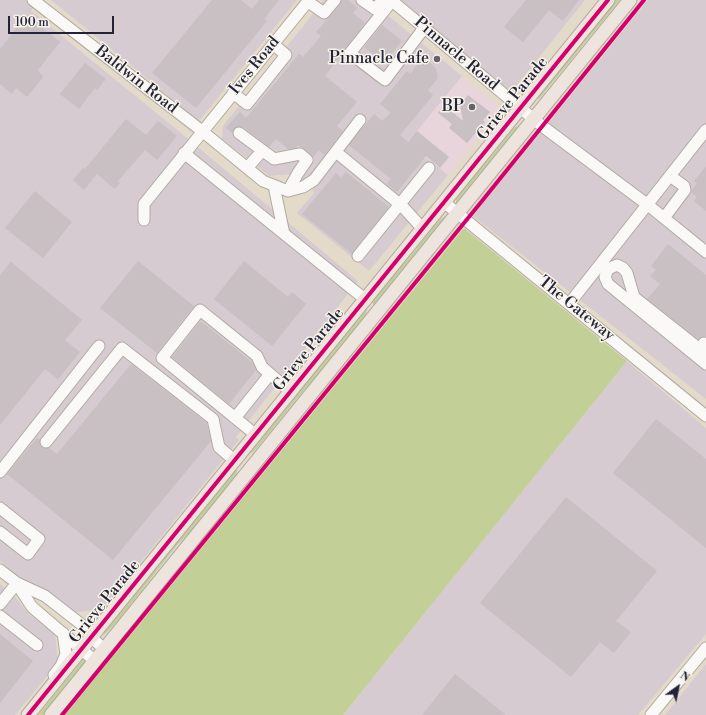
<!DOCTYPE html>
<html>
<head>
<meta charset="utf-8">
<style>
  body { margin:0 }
  #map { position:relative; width:706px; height:715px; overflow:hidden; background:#e4dac9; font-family:"Libre Bodoni",serif }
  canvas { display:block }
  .north { position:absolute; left:658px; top:667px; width:40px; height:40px; -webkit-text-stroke:3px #f7f3e8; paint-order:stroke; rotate:33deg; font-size:11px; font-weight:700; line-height:16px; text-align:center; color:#22223b }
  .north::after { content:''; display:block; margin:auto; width:14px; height:18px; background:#22223b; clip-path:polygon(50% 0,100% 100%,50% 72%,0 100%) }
  .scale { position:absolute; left:8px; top:16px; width:106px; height:18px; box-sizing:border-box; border:2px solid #22223b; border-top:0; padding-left:5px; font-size:12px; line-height:14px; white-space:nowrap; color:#22223b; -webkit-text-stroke:3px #f7f3e8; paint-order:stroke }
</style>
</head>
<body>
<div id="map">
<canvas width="706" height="715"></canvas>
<div class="north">N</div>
<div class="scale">100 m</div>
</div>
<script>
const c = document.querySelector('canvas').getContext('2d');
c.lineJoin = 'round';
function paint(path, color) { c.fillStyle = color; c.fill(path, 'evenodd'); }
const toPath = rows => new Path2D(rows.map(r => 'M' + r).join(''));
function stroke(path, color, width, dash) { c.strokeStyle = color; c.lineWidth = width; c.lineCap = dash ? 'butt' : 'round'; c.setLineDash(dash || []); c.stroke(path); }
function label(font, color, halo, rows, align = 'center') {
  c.font = font + ' "Libre Bodoni",serif'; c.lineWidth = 3; c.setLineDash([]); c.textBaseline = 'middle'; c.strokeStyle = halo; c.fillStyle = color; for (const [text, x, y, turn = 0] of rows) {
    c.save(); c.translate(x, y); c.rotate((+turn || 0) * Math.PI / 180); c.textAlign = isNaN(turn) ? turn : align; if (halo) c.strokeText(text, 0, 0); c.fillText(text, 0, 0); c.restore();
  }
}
paint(toPath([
  [462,76,502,109,448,175,407,143]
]), '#e8d5db');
paint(toPath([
  [0,0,26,0,34,7,31,11,181,133,358,281,236,437,239,440,103,609,72,613,29,584,0,561],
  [51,0,297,0,199,121],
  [324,0,369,0,462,76,407,143,448,175,369,271,297,213,314,193,310,181,305,184,292,174,269,176,222,139,223,126],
  [400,0,585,0,511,92],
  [648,0,706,0,706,399,473,216],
  [627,361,706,428,706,634,638,715,343,715],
  [0,584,15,597,29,614,55,634,58,663,15,715,0,715],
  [706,664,706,715,665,715]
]), '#d6cbd0');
paint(toPath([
  [612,0,620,0,540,98,533,101],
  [521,124,523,124,457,206,456,205,456,197,462,186,488,160,514,128],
  [445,216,448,216,376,308,370,299,408,259,438,221],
  [464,228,627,361,343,715,65,715],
  [367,308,366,317,327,367,305,389,258,447,253,452,245,456],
  [237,467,237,476,202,522,178,544,117,622,105,634,98,636],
  [86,655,88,659,83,669,46,715,38,715]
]), '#c2d098');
paint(toPath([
  [212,0,241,0,252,9,259,0,279,0,264,19,267,21,196,108,152,73],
  [342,0,348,0,357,8,353,13,365,23,325,76,357,102,337,126,343,131,324,155,319,150,313,157,305,149,297,145,296,148,288,149,276,139,269,147,243,127,236,127,232,133,226,128,240,112,246,118,299,54,303,57,321,36,316,32,340,5],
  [526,0,579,0,563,21,549,10,523,42,504,27],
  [27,15,60,42,38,70,43,77,27,97,16,88,12,94,0,84,0,49],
  [382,25,402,41,384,63,364,47],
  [427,59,436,69,438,78,428,90,433,95,400,135,408,142,417,131,449,157,440,168,426,156,397,192,387,184,391,179,349,145,374,114,382,121,391,113,380,104,407,71,410,74,421,60],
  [85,63,106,79,97,90,95,88,79,109,60,94],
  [468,95,490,112,483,120,485,122,467,143,449,128,452,124,438,113,444,105,463,121,460,105],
  [126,119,146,135,158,121,177,136,157,160,145,150,118,181,120,183,115,189,97,174,84,190,73,180,83,168,85,169],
  [706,166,706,211,694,201,697,197,691,192,697,183,694,181],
  [346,172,389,207,352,254,302,214,336,173,341,178],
  [35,191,72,222,43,258,5,228],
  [668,244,706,275,706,336,698,339,647,299,660,284,650,276,656,270,651,266],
  [138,261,194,306,157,353,100,308],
  [244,261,288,297,292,292,306,304,272,346,214,299],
  [11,262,82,320,65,340,80,352,58,379,45,369,0,425,0,275],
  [202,322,253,363,256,370,229,404,172,357,199,323],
  [131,364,207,423,211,441,113,560,7,474,37,438,40,440,42,448,49,448,57,454],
  [656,419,706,459,706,548,613,473],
  [566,497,657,571,616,621,631,632,614,653,600,642,571,677,480,603],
  [0,634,33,661,0,703],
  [455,674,506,715,422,715]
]), '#c8c0c2');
const minor = toPath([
  [33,0,202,131,263,181,288,191],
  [362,0,375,9,383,0],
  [391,0,542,126,648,205,706,252],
  [307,1,324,13,335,0],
  [392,1,350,53,385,80,424,28],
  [233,93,247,104,286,55,273,44],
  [239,133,274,159,300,154,307,160,298,173,288,191],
  [336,152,402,206,423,229],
  [184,153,366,300],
  [247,168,262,151],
  [274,186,284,234],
  [288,191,303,187,314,180,360,120],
  [445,203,706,416],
  [664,218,685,190,684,186,670,176],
  [144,220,144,204,309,0],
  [358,256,429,168],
  [569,304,706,130],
  [704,343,706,344],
  [706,354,634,297,627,273,623,268,617,265,608,269,605,277,608,284,706,364],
  [235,418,270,374],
  [256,435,162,358,200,310,257,356,262,367,291,392],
  [46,442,122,348,213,419,219,447,235,461],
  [0,472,99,346],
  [0,508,39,539,28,554,0,532],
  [0,570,17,583,45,596,86,628,92,638,104,649],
  [17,584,32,607,95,661],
  [0,604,17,583],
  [0,616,37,645],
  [54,675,61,666,66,654,63,633],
  [651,715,706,648]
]);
const major = toPath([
  [28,715,608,0],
  [51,715,630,0]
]);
stroke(minor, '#b0aaa1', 13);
stroke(major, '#b0aaa1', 15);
stroke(minor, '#fbf9f7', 11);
stroke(major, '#ede4dd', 13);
stroke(toPath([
  [28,715,608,0],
  [62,715,482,201,644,0]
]), '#d6006c', 4);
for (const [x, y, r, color] of [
  [437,59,4,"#66626d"],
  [472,107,4,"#66626d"]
]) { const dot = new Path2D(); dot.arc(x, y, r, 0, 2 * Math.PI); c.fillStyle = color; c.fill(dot); stroke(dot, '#f7f3e8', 1.5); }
label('16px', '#22223b', '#f7f3e8', [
  ["Pinnacle Road",456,54,40],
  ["Ives Road",255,66,-51],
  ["Baldwin Road",136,80,38],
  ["Grieve Parade",513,99,-51],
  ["The Gateway",576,309,39],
  ["Grieve Parade",309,350,-51],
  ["Grieve Parade",105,602,-51]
]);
label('16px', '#22223b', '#f7f3e8', [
  ["Pinnacle Cafe",429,59],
  ["BP",464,107]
], 'right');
</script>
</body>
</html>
